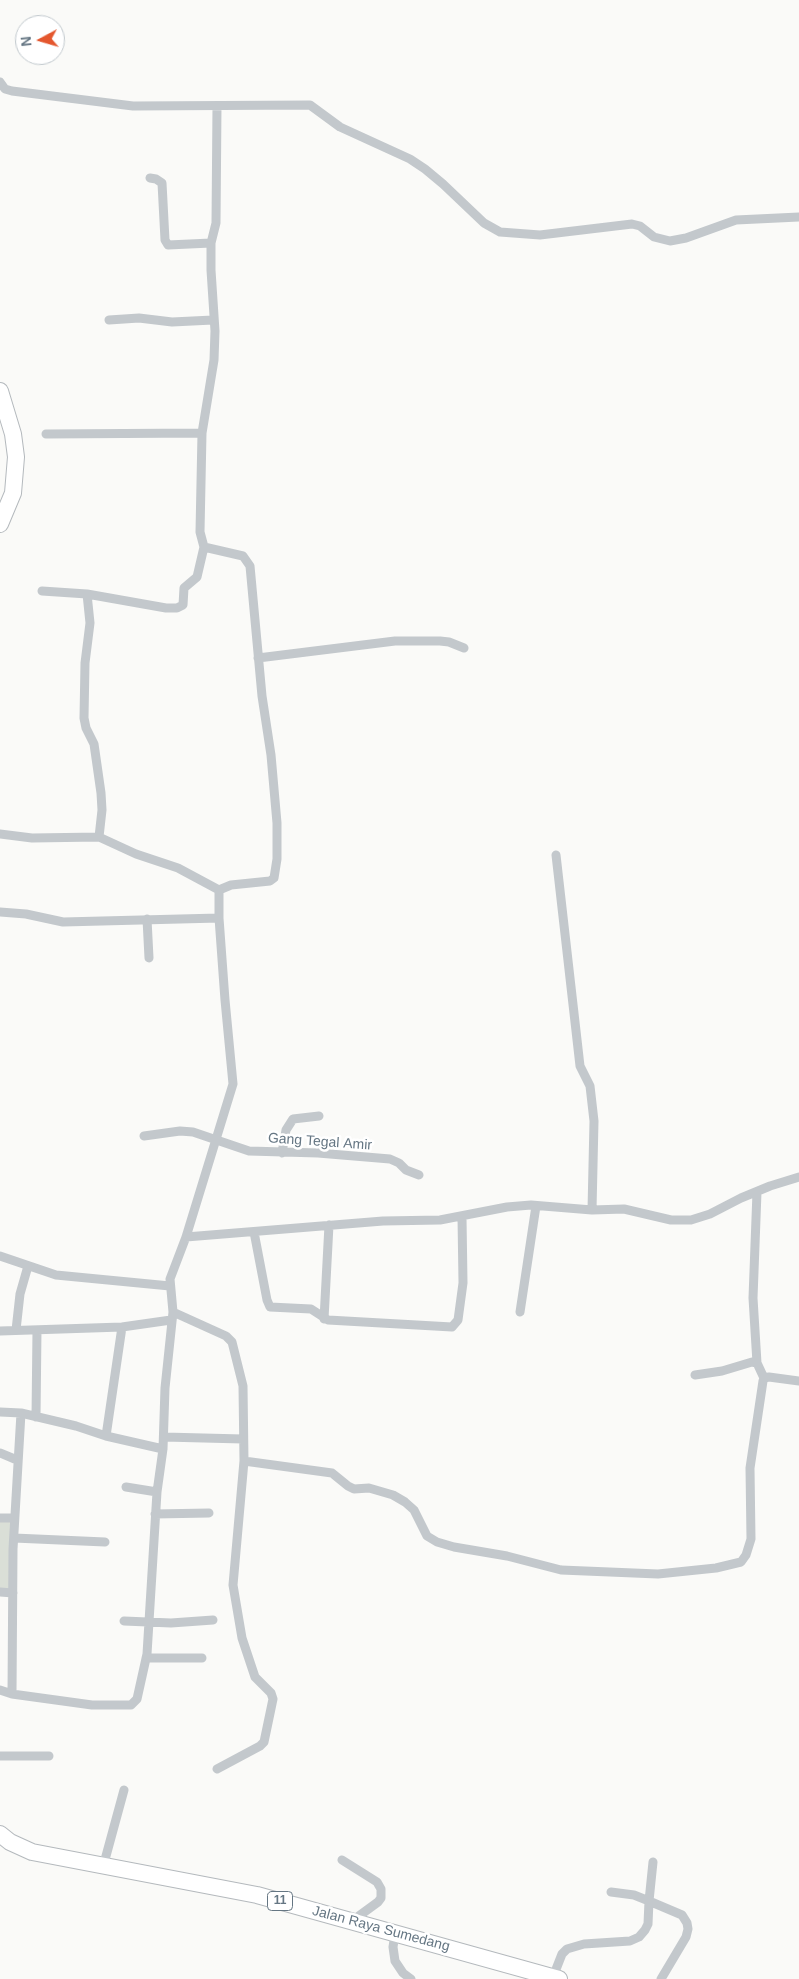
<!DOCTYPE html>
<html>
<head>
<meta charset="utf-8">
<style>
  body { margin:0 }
  #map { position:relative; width:799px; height:1979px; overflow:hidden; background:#fafaf8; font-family:Helvetica,sans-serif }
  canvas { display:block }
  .north { position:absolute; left:15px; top:15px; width:50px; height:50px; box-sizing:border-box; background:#fff; border:1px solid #c1c8cd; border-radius:50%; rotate:264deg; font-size:14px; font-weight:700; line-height:20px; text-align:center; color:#657683 }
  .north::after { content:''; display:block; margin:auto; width:18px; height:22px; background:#e4572e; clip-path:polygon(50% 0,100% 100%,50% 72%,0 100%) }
</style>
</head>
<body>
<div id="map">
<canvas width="799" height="1979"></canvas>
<div class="north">N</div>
</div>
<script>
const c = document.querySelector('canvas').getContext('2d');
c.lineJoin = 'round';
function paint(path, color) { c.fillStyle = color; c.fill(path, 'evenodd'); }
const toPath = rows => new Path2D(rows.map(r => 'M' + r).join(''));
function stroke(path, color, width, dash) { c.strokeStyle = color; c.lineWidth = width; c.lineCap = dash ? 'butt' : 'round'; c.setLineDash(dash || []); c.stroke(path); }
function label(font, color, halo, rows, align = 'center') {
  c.font = font + ' Helvetica,sans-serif'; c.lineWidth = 5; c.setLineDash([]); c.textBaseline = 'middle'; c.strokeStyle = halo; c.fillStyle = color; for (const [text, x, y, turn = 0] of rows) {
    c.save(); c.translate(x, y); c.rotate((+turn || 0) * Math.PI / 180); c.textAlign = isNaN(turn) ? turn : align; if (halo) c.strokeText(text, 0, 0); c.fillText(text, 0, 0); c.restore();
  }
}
paint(toPath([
  [0,1518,14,1518,13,1593,0,1592]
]), '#dadfd7');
const highway = toPath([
  [0,391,13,434,16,457,13,493,0,524],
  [0,1834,10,1842,32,1852,257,1895,559,1979]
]);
stroke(highway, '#b4b9bd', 18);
stroke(toPath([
  [0,82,5,89,12,91,133,106,310,105,340,127,410,159,425,169,443,184,484,223,500,232,540,235,632,224,640,226,654,237,670,241,686,238,736,220,799,217],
  [217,106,216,223,211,243,211,270,215,331,214,360,202,433,200,532,204,547,243,556,250,566,262,696,271,755,277,823,277,859,274,878,270,881,231,885,219,890],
  [150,178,156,179,162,183,165,240,168,245,211,243],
  [109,320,139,318,172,322,213,320],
  [46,434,202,433],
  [42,591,87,594,166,608,177,608,183,605,184,588,197,577,204,547],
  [87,594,90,623,85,663,84,718,86,728,94,744,101,793,102,810,99,837],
  [258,658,395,641,440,641,449,642,464,648],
  [0,834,32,838,99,837,136,854,178,868,219,890],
  [556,855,580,1066,590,1086,594,1121,592,1210],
  [0,912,26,914,63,922,219,918],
  [147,919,149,958],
  [144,1136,180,1131,193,1132,249,1151,318,1153,390,1159,399,1163,406,1170,419,1175],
  [282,1153,286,1130,293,1119,319,1116],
  [757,1192,753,1298,757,1363,764,1378],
  [254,1232,267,1300,270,1307,311,1309,328,1320,452,1327,458,1320,463,1283,462,1217],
  [186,1237,383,1221,440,1220,507,1207,531,1205,592,1210,624,1209,671,1220,691,1220,710,1214,741,1198,770,1186,799,1177],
  [0,1256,56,1275,170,1286],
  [173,1312,226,1336,232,1342,243,1386,244,1461,332,1473,348,1486,354,1489,369,1488,393,1495,405,1502,414,1510,427,1536,437,1542,454,1547,507,1556,561,1570,658,1574,716,1568,741,1562,746,1555,751,1539,750,1468,763,1381,764,1378,769,1377,799,1381],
  [520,1312,536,1206],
  [324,1319,329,1225],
  [16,1330,20,1294,28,1266],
  [0,1331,122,1327,171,1320],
  [695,1375,722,1371,752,1362,757,1363],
  [0,1412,21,1413,76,1426,106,1436,122,1327],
  [36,1417,37,1330],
  [106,1436,163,1449],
  [164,1437,243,1439],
  [0,1453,17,1460],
  [126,1487,157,1492],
  [155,1514,209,1513],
  [0,1518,14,1518],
  [14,1538,105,1542],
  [0,1592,13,1593],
  [124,1621,171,1623,213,1620],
  [146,1658,202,1658],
  [0,1690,12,1694,92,1705,131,1705,137,1699,147,1654,157,1492,163,1449,165,1388,173,1312,170,1279,186,1237,233,1084,225,1000,219,918,219,890],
  [12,1694,13,1549,21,1413],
  [0,1756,49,1756],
  [217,1769,260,1746,264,1742,273,1699,271,1693,255,1677,242,1638,233,1585,244,1461],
  [342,1860,377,1882,381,1889,381,1898,378,1902,352,1921],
  [653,1862,649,1901,682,1915,687,1923,688,1929,686,1937,661,1979],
  [103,1867,124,1790],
  [395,1934,393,1947,395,1961,403,1973,411,1979],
  [553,1977,562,1954,567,1949,584,1944,630,1941,639,1937,645,1930,648,1924,649,1901,634,1895,611,1892]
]), '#c3c8cc', 9);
stroke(highway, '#fff', 16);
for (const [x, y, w] of [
  [280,1901,25]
]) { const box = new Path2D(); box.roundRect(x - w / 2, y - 9.5, w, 19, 4); c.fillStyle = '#fff'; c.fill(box); stroke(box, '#657683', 1); }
label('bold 12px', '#657683', null, [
  ["11",280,1901]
]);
label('14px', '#657683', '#fff', [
  ["Gang Tegal Amir",320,1142,4],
  ["Jalan Raya Sumedang",381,1929,15]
]);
</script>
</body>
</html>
